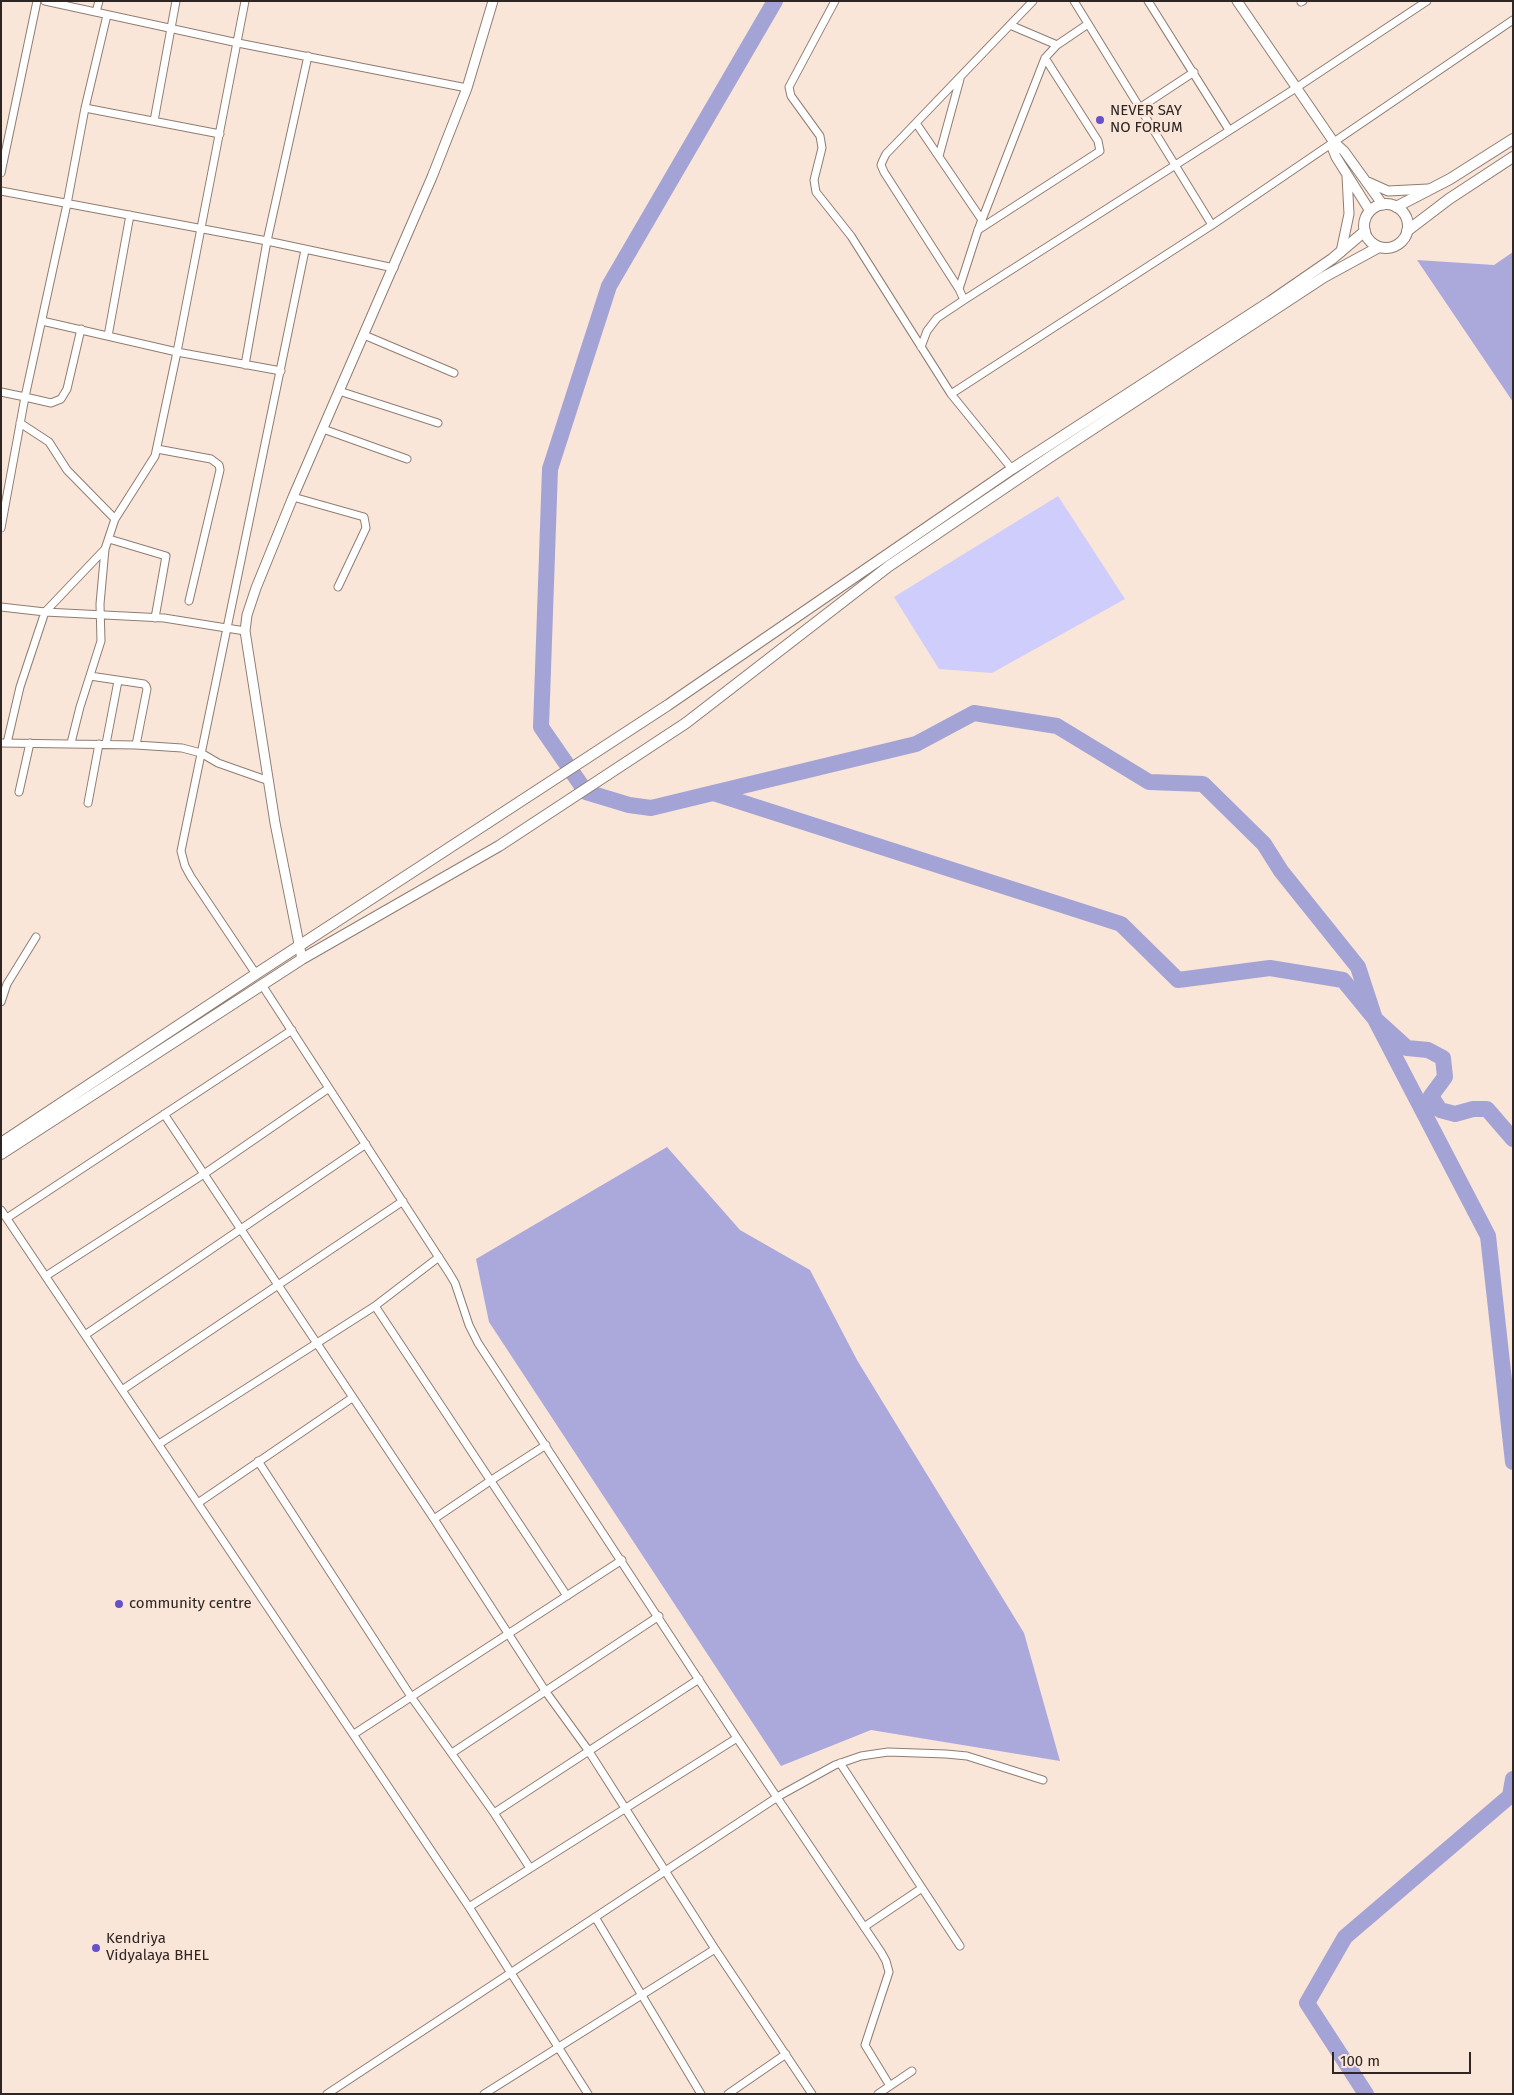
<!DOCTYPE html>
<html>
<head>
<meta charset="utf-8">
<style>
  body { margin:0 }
  #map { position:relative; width:1514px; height:2095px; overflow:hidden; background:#fae5d9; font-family:"Fira Sans",sans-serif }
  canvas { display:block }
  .frame { position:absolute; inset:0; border:2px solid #2e2622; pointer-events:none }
  .scale { position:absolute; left:1332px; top:2052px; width:139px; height:22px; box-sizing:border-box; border:2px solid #2e2622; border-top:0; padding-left:6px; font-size:15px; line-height:18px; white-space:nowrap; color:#2e2622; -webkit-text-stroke:4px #fae5d9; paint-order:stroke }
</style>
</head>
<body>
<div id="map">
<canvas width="1514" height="2095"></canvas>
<div class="frame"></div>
<div class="scale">100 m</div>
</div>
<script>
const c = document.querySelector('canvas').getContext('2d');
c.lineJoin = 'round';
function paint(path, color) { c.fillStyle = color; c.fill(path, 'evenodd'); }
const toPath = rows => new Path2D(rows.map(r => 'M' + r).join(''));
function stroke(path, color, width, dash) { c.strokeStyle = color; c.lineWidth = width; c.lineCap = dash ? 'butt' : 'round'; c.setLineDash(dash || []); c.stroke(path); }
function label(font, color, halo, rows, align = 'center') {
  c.font = font + ' "Fira Sans",sans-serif'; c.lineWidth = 5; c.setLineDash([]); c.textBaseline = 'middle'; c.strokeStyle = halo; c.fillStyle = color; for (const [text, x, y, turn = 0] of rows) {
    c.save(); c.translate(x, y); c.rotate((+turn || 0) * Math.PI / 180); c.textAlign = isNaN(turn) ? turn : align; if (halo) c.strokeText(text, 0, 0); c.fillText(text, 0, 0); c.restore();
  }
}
paint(toPath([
  [1058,496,1125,599,992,673,939,669,894,597]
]), '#cfcdfb');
paint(toPath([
  [1513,252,1513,402,1417,260,1494,265],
  [667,1147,740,1230,810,1270,857,1360,1024,1633,1060,1761,871,1730,781,1766,489,1322,476,1259]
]), '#aba9dc');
stroke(toPath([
  [775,1,609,286,550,469,541,727,586,792,629,805,651,808,916,744,974,713,1057,726,1149,782,1203,784,1264,844,1281,871,1358,967,1375,1019,1407,1048,1428,1050,1443,1058,1445,1077,1431,1096,1440,1110,1455,1114,1473,1109,1487,1109,1513,1139],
  [713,793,1121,924,1178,980,1270,968,1343,980,1375,1019,1488,1236,1513,1462],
  [1366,2094,1307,2003,1345,1937,1510,1796,1513,1779]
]), '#a4a3d5', 16);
const minor = toPath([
  [45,1,238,43,467,88],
  [835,1,789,87,791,96,820,136,822,148,814,180,816,192,851,236,951,394,1012,469],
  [1074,1,1212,225],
  [1148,1,1229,130],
  [1301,2,1303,1],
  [96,12,99,1],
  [1010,25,1057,45],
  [1141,107,1194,72],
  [85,108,220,134],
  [154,121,176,1],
  [916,123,982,220],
  [939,156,960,79],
  [1,173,37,1],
  [1,191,267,241,394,268],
  [978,230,1100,151,1098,141,1045,58],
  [959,289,884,172,881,165,883,160,886,154,1033,1],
  [964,300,959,289,978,230,1045,58,1057,45,1088,24],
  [42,321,177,352,245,1],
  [364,335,454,373],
  [108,336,130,215],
  [921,347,927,331,937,318,964,300,1296,88,1427,1],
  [245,365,267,241,308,56],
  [339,391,438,423],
  [1,392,25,397,67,204,85,108,107,15],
  [951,394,1212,225,1513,20],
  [20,423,49,442,67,470,115,519],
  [323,429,407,459],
  [157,449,211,459,219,465,220,470,189,601],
  [293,497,364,517,366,528,338,587],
  [1,528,25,397,51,403,61,399,67,389,81,329],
  [109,539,166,556,155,618],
  [1,607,45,612,164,618,245,631],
  [90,676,144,684,146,686,147,689,136,745],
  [1,743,136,745,182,748,201,753,218,763,269,781],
  [7,743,20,687,45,612,105,549],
  [71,743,80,707,101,641,100,604,105,549,115,519,155,456,177,352,281,371],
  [106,744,118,681],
  [19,792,30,743],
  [88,803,99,744],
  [256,974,191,877,185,866,181,851,305,250],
  [262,985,449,1273,455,1283,469,1325,478,1343,737,1738,881,1952,886,1961,889,1972,865,2045,890,2086],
  [1,1002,7,984,36,937],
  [164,1114,434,1519,546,1692,588,1750,715,1949,812,2094],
  [1,1210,469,1907,588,2094],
  [7,1218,292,1030],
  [46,1276,204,1174,329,1088],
  [375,1306,567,1596],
  [85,1335,366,1144],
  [122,1390,403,1201],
  [159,1444,375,1306,439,1257],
  [258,1461,412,1698,494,1813,530,1868],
  [198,1503,352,1398],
  [434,1519,490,1481,546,1445],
  [354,1734,622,1560],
  [452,1753,659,1616],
  [840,1763,960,1946],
  [494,1813,699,1679],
  [469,1907,737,1738],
  [595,1917,701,2094],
  [864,1927,922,1888],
  [327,2094,779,1796,835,1765,861,1756,888,1752,946,1754,967,1756,1043,1780],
  [484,2094,715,1949],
  [728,2094,786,2054],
  [878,2094,912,2071]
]);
const tertiary = toPath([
  [1237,1,1333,141,1344,151,1383,205],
  [1333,141,1332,147,1336,157,1370,211],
  [1368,182,1388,191,1428,189],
  [1341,252,1349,214,1347,176],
  [302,959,275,823,245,631,247,615,256,588,293,497,432,177,467,88,493,1]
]);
const secondary = toPath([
  '1364 226a22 22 0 1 1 44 0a22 22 0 1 1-44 0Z',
  [1396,207,1450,179,1513,139],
  [1407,231,1449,199,1513,157],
  [1,1143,256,974,668,705,1012,469,1271,301,1332,259,1365,231],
  [1,1154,302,959,499,846,686,723,889,566,1053,455,1324,277,1379,247]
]);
stroke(minor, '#8f7d72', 9);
stroke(tertiary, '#8f7d72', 11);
stroke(secondary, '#8f7d72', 12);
stroke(minor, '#fff', 7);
stroke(tertiary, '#fff', 9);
stroke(secondary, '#fff', 10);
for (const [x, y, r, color] of [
  [1100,120,5,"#6551ca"],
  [119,1604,5,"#6551ca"],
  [96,1948,5,"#6551ca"]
]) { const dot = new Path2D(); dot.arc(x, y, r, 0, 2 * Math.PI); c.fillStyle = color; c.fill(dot); stroke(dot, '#fae5d9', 2); }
label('15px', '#2e2622', '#fae5d9', [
  ["NEVER SAY",1110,111],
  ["NO FORUM",1110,128],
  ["community centre",129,1604],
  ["Kendriya",106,1939],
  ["Vidyalaya BHEL",106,1956]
], 'left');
</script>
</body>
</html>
